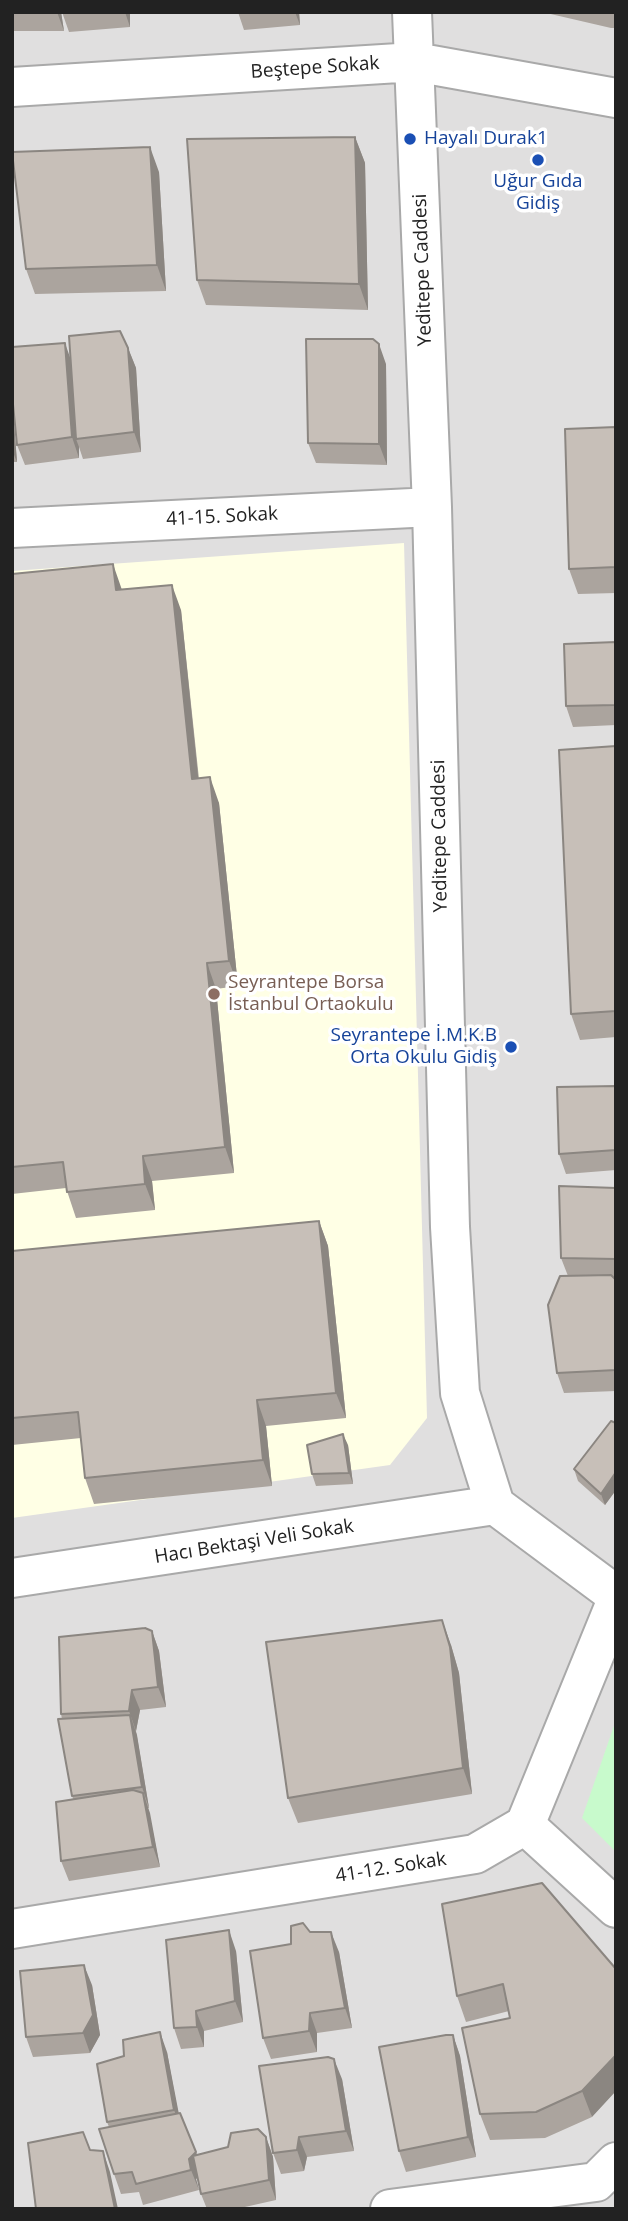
<!DOCTYPE html>
<html>
<head>
<meta charset="utf-8">
<style>
  body { margin:0 }
  #map { position:relative; width:628px; height:2221px; overflow:hidden; background:#f2efe9; font-family:"Open Sans",sans-serif }
  canvas { display:block }
  .frame { position:absolute; inset:0; border:14px solid #222; pointer-events:none }
</style>
</head>
<body>
<div id="map">
<canvas width="628" height="2221"></canvas>
<div class="frame"></div>
</div>
<script>
const c = document.querySelector('canvas').getContext('2d');
c.lineJoin = 'round';
function paint(path, color) { c.fillStyle = color; c.fill(path, 'evenodd'); }
const toPath = rows => new Path2D(rows.map(r => 'M' + r).join(''));
function stroke(path, color, width, dash) { c.strokeStyle = color; c.lineWidth = width; c.lineCap = dash ? 'butt' : 'round'; c.setLineDash(dash || []); c.stroke(path); }
function label(font, color, halo, rows, align = 'center') {
  c.font = font + ' "Open Sans",sans-serif'; c.lineWidth = 7; c.setLineDash([]); c.textBaseline = 'middle'; c.strokeStyle = halo; c.fillStyle = color; for (const [text, x, y, turn = 0] of rows) {
    c.save(); c.translate(x, y); c.rotate((+turn || 0) * Math.PI / 180); c.textAlign = isNaN(turn) ? turn : align; if (halo) c.strokeText(text, 0, 0); c.fillText(text, 0, 0); c.restore();
  }
}
paint(toPath([
  [12,12,616,12,616,2209,12,2209]
]), '#e0dfdf');
paint(toPath([
  [404,543,427,1418,390,1465,12,1518,12,571]
]), '#ffffe5');
paint(toPath([
  [616,1720,616,1852,582,1818]
]), '#c8facc');
const minor = toPath([
  [412,12,432,507,450,1227,460,1393,495,1505,616,1595],
  [12,87,415,62,616,98],
  [12,528,432,507],
  [12,1578,495,1505],
  [525,1825,616,1908],
  [12,1929,475,1854,525,1825,616,1602],
  [390,2209,596,2182,616,2162]
]);
stroke(minor, '#a9a9a9', 42);
stroke(minor, '#fff', 38);
paint(toPath([
  [12,12,61,12,64,31,12,31],
  [62,12,130,12,130,27,69,32],
  [238,12,299,12,300,25,244,30],
  [542,12,616,12,616,28,611,28],
  [355,137,365,163,368,310,206,305,197,280],
  [159,172,166,291,35,294,26,269],
  [128,348,136,368,141,452,83,459,79,447,79,458,25,465,17,445,70,358],
  [386,364,387,465,316,463,308,443],
  [12,397,17,462,12,462],
  [616,427,616,593,578,594,569,569],
  [12,574,122,590,181,610,199,779,219,803,238,986,216,989,234,1173,152,1181,155,1210,76,1218,66,1188,12,1194],
  [616,642,616,725,573,727,566,706],
  [616,746,616,1037,580,1040,571,1014],
  [616,1086,616,1170,566,1174,559,1154],
  [616,1188,616,1279,614,1279,616,1280,616,1391,564,1393,557,1373,568,1276,561,1258],
  [319,1221,328,1246,346,1418,266,1426,272,1486,94,1504,85,1478,81,1438,12,1445,12,1251],
  [616,1423,616,1490,605,1505,578,1481,574,1469],
  [348,1445,353,1484,316,1486,312,1474],
  [152,1631,159,1651,166,1707,140,1710,136,1731,149,1808,148,1808,160,1867,69,1881,61,1861,73,1800,62,1719,61,1714],
  [451,1645,459,1673,472,1794,298,1823,288,1798],
  [542,1883,592,2117,545,2138,490,2140,480,2114,510,2018,509,2011,466,2022,457,1996],
  [310,1932,339,1952,352,2028,317,2033,317,2052,271,2059,263,2038,291,1944],
  [236,1951,243,2022,204,2031,204,2047,181,2049,174,2028],
  [92,1985,100,2035,90,2053,33,2057,26,2037],
  [453,2035,460,2056,476,2157,406,2172,399,2151],
  [167,2052,178,2113,197,2155,266,2137,273,2157,276,2200,236,2209,207,2209,201,2194,198,2177,196,2179,199,2190,143,2205,139,2192,121,2194,114,2174,109,2127,107,2122],
  [342,2079,354,2151,307,2157,304,2171,281,2174,273,2153]
]), '#aba49e');
paint(toPath([
  [57,12,61,12,64,31],
  [125,12,130,12,130,27],
  [295,12,299,12,300,25],
  [355,137,365,163,368,310,359,284],
  [150,147,159,172,166,291,157,265],
  [65,343,72,363,76,439,79,447,79,458,72,437],
  [379,344,386,364,387,465,379,444],
  [128,348,136,368,141,452,134,432],
  [12,397,17,462,12,450],
  [113,564,122,590,116,590],
  [172,585,181,610,201,805,192,779],
  [210,777,219,803,238,986,229,961],
  [207,963,216,989,234,1173,225,1147],
  [143,1156,152,1181,155,1210,145,1184],
  [319,1221,328,1246,346,1418,336,1393],
  [257,1400,266,1426,272,1486,263,1460],
  [343,1434,348,1445,353,1484,349,1473],
  [616,1472,616,1490,605,1505,601,1494],
  [442,1620,451,1645,459,1673,472,1794,463,1768],
  [152,1631,159,1651,166,1707,158,1687],
  [132,1690,140,1710,136,1731,129,1711],
  [130,1715,137,1735,149,1808,142,1787],
  [143,1793,150,1813,160,1867,153,1847],
  [229,1930,236,1951,243,2022,235,2001],
  [331,1932,339,1952,352,2028,345,2008],
  [84,1965,92,1985,100,2035,90,2053,83,2033],
  [196,2011,204,2031,204,2047,197,2027],
  [310,2013,317,2033,317,2052,309,2031],
  [160,2032,167,2052,182,2130,174,2110],
  [453,2035,460,2056,476,2157,468,2137],
  [616,2055,616,2091,592,2117,582,2091],
  [334,2059,342,2079,354,2151,346,2131],
  [266,2137,273,2157,276,2200,269,2180],
  [299,2137,307,2157,304,2171,297,2150],
  [103,2151,110,2172,118,2209,115,2209],
  [196,2152,203,2172,196,2179,199,2190,191,2170,189,2159]
]), '#8b8681');
const building = toPath([
  [355,137,359,284,197,280,187,139,355,137],
  [150,147,157,265,26,269,12,152,150,147],
  [120,331,128,348,134,432,76,439,69,336,120,331],
  [306,339,373,339,379,344,379,444,308,443,306,339],
  [65,343,72,437,17,445,12,394,12,347,65,343],
  [616,427,616,567,569,569,565,429,616,427],
  [113,564,116,590,172,585,192,779,210,777,229,961,207,963,225,1147,143,1156,145,1184,67,1192,63,1162,12,1167,12,574,113,564],
  [616,642,616,705,566,706,564,644,616,642],
  [616,746,616,1011,571,1014,559,750,616,746],
  [616,1086,616,1150,559,1154,557,1087,616,1086],
  [559,1186,616,1188,616,1259,561,1258,559,1186],
  [319,1221,336,1393,257,1400,263,1460,85,1478,78,1412,12,1418,12,1251,319,1221],
  [611,1275,616,1280,616,1370,557,1373,548,1305,560,1276,611,1275],
  [611,1421,616,1423,616,1472,601,1494,574,1469,611,1421],
  [343,1434,349,1473,312,1474,307,1445,343,1434],
  [442,1620,450,1647,463,1768,288,1798,266,1642,442,1620],
  [145,1628,152,1631,158,1687,132,1690,129,1711,61,1714,59,1637,145,1628],
  [130,1715,142,1787,72,1796,58,1719,130,1715],
  [133,1790,143,1793,153,1847,61,1861,56,1802,133,1790],
  [542,1883,616,1969,616,2055,582,2091,536,2112,480,2114,462,2028,510,2018,503,1984,457,1996,442,1904,542,1883],
  [303,1923,310,1932,331,1932,345,2008,310,2013,309,2031,263,2038,250,1951,291,1944,291,1926,303,1923],
  [229,1930,235,2001,196,2011,197,2027,174,2028,166,1940,229,1930],
  [84,1965,93,2015,83,2033,26,2037,20,1971,84,1965],
  [160,2032,174,2110,107,2122,97,2064,124,2056,123,2040,160,2032],
  [446,2035,453,2035,468,2137,399,2151,379,2047,446,2035],
  [328,2057,334,2059,346,2131,299,2137,297,2150,273,2153,259,2066,328,2057],
  [180,2113,196,2152,189,2159,191,2170,136,2184,132,2172,114,2174,99,2129,180,2113],
  [258,2129,266,2137,269,2180,201,2194,193,2156,228,2147,231,2133,258,2129],
  [83,2132,90,2150,103,2151,115,2209,36,2209,28,2143,83,2132]
]);
paint(building, '#c7bfb8');
stroke(building, '#8b8681', 2);
for (const [x, y, r, color] of [
  [410,139,7,"#1a4fb4"],
  [538,160,7,"#1a4fb4"],
  [214,994,7,"#8d6e63"],
  [511,1047,7,"#1a4fb4"]
]) { const dot = new Path2D(); dot.arc(x, y, r, 0, 2 * Math.PI); c.fillStyle = color; c.fill(dot); stroke(dot, '#fff', 2.5); }
label('19px', '#222', '#fff', [
  ["Beştepe Sokak",315,68,-4],
  ["Yeditepe Caddesi",423,270,-92],
  ["41-15. Sokak",222,517,-3],
  ["Yeditepe Caddesi",440,836,-91],
  ["Hacı Bektaşi Veli Sokak",254,1542,-9],
  ["41-12. Sokak",391,1868,-9]
]);
label('19px', '#164399', '#fff', [
  ["Hayalı Durak1",424,139],
  ["Uğur Gıda",538,182,"center"],
  ["Gidiş",538,204,"center"],
  ["Seyrantepe İ.M.K.B",497,1036,"right"],
  ["Orta Okulu Gidiş",497,1058,"right"]
], 'left');
label('19px', '#785e54', '#fff', [
  ["Seyrantepe Borsa",228,983],
  ["İstanbul Ortaokulu",228,1005]
], 'left');
</script>
</body>
</html>
